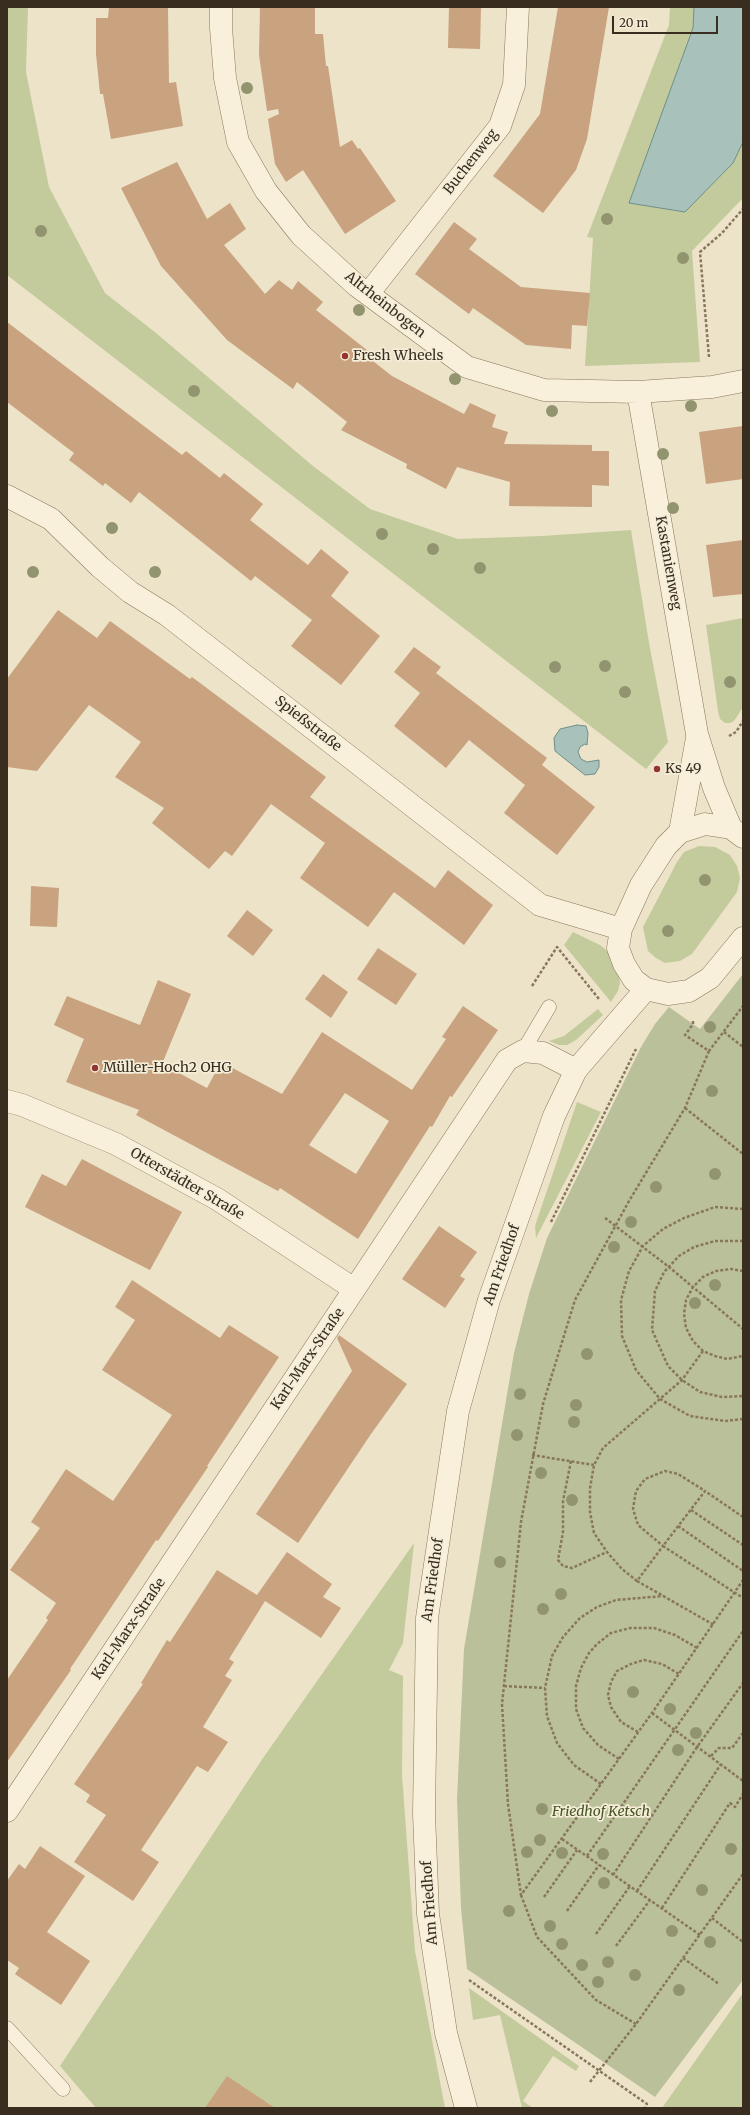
<!DOCTYPE html>
<html>
<head>
<meta charset="utf-8">
<style>
  body { margin:0 }
  #map { position:relative; width:750px; height:2115px; overflow:hidden; background:#ede3c8; font-family:Merriweather,serif }
  canvas { display:block }
  .frame { position:absolute; inset:0; border:8px solid #392d20; pointer-events:none }
  .scale { position:absolute; left:612px; top:16px; width:106px; height:18px; box-sizing:border-box; border:2px solid #392d20; border-top:0; padding-left:5px; font-size:12px; line-height:14px; white-space:nowrap; color:#392d20; -webkit-text-stroke:3px #f4edd7; paint-order:stroke }
</style>
</head>
<body>
<div id="map">
<canvas width="750" height="2115"></canvas>
<div class="frame"></div>
<div class="scale">20 m</div>
</div>
<script>
const c = document.querySelector('canvas').getContext('2d');
c.lineJoin = 'round';
function paint(path, color) { c.fillStyle = color; c.fill(path, 'evenodd'); }
const toPath = rows => new Path2D(rows.map(r => 'M' + r).join(''));
function stroke(path, color, width, dash) { c.strokeStyle = color; c.lineWidth = width; c.lineCap = dash ? 'butt' : 'round'; c.setLineDash(dash || []); c.stroke(path); }
function label(font, color, halo, rows, align = 'center') {
  c.font = font + ' Merriweather,serif'; c.lineWidth = 3.5; c.setLineDash([]); c.textBaseline = 'middle'; c.strokeStyle = halo; c.fillStyle = color; for (const [text, x, y, turn = 0] of rows) {
    c.save(); c.translate(x, y); c.rotate((+turn || 0) * Math.PI / 180); c.textAlign = isNaN(turn) ? turn : align; if (halo) c.strokeText(text, 0, 0); c.fillText(text, 0, 0); c.restore();
  }
}
paint(toPath([
  [7,7,28,7,26,72,49,187,105,293,156,333,313,466,370,509,458,539,542,536,631,530,649,643,668,742,646,769,7,275],
  [670,7,743,7,743,198,692,251,700,362,585,366,593,238,587,237,669,25],
  [743,618,743,707,734,721,730,723,725,723,720,719,718,711,706,625],
  [699,846,715,847,730,855,737,866,740,878,737,892,692,954,680,961,665,963,656,958,648,951,643,927,677,862,684,852],
  [573,932,600,945,612,955,618,968,620,983,618,991,611,1002,564,945],
  [598,1009,603,1015,576,1040,567,1045,559,1045,549,1041,564,1036],
  [577,1102,601,1112,536,1238,535,1226],
  [414,1543,403,1643,389,1670,403,1676,402,1775,415,1951,445,2108,96,2108,60,2066,263,1758],
  [469,1988,579,2066,576,2071,553,2056,523,2101,533,2108,522,2108,500,2015,473,2020],
  [743,1993,743,2108,662,2108]
]), '#c3cb9c');
paint(toPath([
  [743,974,743,1980,655,2097,467,1969,461,1908,457,1799,464,1649,514,1353,529,1294,547,1238,641,1047,655,1024,669,1007,700,1029]
]), '#bac09a');
const water = toPath([
  [694,7,743,7,743,142,733,163,685,212,629,203,693,28,694,7],
  [577,725,586,726,588,733,587,745,585,744,580,747,578,752,581,759,587,762,599,760,599,767,595,774,585,775,555,751,554,738,560,729,577,725]
]);
paint(water, '#a8c1bb');
stroke(water, '#6f8f89', 1);
paint(toPath([
  [109,7,168,7,169,83,176,82,183,126,111,139,103,94,100,94,96,54,96,18,108,18],
  [260,7,315,7,315,34,323,34,326,66,328,66,340,147,352,140,358,149,360,148,396,201,345,234,303,170,286,182,275,164,268,119,279,114,278,109,267,111,259,55],
  [449,7,481,7,480,49,448,48],
  [558,7,609,7,587,139,576,170,543,213,493,176,540,114],
  [177,162,207,219,230,203,246,229,224,245,265,294,279,280,292,290,298,281,323,302,316,310,372,354,369,358,392,376,464,414,470,403,496,415,492,427,508,432,504,444,592,445,592,451,609,451,609,486,592,485,592,507,509,506,510,482,457,467,446,489,406,468,407,464,341,430,347,422,297,382,293,389,227,340,161,266,121,188],
  [454,222,477,239,469,249,521,287,590,293,587,326,572,325,571,349,526,345,473,308,469,314,415,274],
  [7,322,182,455,186,451,220,478,224,473,263,504,250,520,308,565,321,549,349,572,331,596,380,636,341,685,291,646,312,620,255,576,251,581,139,492,131,503,105,483,103,486,69,460,74,453,7,402],
  [743,426,743,479,706,484,699,432],
  [743,540,743,594,713,597,706,545],
  [58,610,97,638,110,621,190,679,192,677,326,777,310,797,435,888,448,870,493,905,464,945,394,892,368,927,300,878,325,843,271,804,232,856,225,851,209,869,152,823,164,808,115,777,141,742,89,705,37,771,7,767,7,679],
  [414,647,441,667,420,693,394,672],
  [436,673,547,758,542,765,595,807,557,855,504,813,525,785,469,740,446,768,394,726],
  [31,886,59,888,57,927,30,926],
  [247,910,273,930,253,956,227,936],
  [378,948,417,974,396,1005,357,979],
  [323,974,348,992,331,1018,305,999],
  [158,980,191,994,162,1064,207,1088,221,1062,282,1094,322,1032,412,1090,446,1039,442,1037,463,1006,498,1030,452,1097,450,1096,432,1127,430,1126,358,1239,280,1188,278,1191,136,1115,139,1110,66,1082,84,1039,54,1025,67,996,140,1025],
  [345,1093,389,1121,356,1174,309,1145],
  [82,1159,182,1212,150,1270,25,1207,42,1174,66,1186],
  [439,1226,477,1252,460,1276,465,1279,445,1308,402,1279],
  [132,1280,220,1338,229,1325,279,1357,207,1466,208,1467,158,1541,156,1540,70,1669,71,1670,7,1762,7,1680,48,1620,46,1618,56,1603,10,1570,40,1528,31,1522,66,1469,113,1501,172,1415,102,1370,135,1320,115,1307],
  [339,1335,407,1384,371,1434,298,1543,256,1514,352,1371,337,1338],
  [287,1552,332,1584,323,1597,341,1608,321,1638,265,1601,229,1659,234,1662,225,1676,232,1680,203,1727,228,1742,208,1772,197,1766,141,1850,159,1862,133,1901,74,1862,106,1815,86,1802,90,1795,74,1784,143,1684,141,1683,167,1640,170,1642,217,1570,257,1595],
  [40,1846,85,1876,47,1932,90,1961,61,2005,15,1974,19,1968,7,1960,7,1881,19,1864,25,1869],
  [227,2076,275,2108,205,2108]
]), '#c9a27f');
const service = toPath([
  [523,1051,549,1007],
  [7,2028,63,2089]
]);
const minor = toPath([
  [221,7,221,28,225,78,238,142,266,191,301,235,357,286,467,367,544,390,638,392,712,387,743,381],
  [368,294,500,126,514,85,518,7],
  [638,392,697,734,714,788,731,828],
  [7,496,51,519,100,567,130,592,167,615,540,905,621,929],
  [680,832,697,738],
  [743,837,731,828,705,824,680,832,666,846,641,885,621,929,618,948,624,964,634,980,646,989,668,994,689,991,710,978,743,938],
  [7,1101,22,1105,116,1144,217,1199,354,1289],
  [7,1811,507,1060,523,1051,543,1053,576,1070,646,989],
  [466,2108,446,2033,428,1914,424,1814,427,1618,458,1411,489,1300,554,1116,576,1070]
]);
stroke(service, '#88765d', 15);
stroke(minor, '#88765d', 23);
stroke(toPath([
  [709,357,700,252,722,233,743,209],
  [729,736,736,732,743,721],
  [532,986,557,947,599,999],
  [693,1021,693,1024,685,1035,709,1051,743,1006],
  [724,1032,743,1047],
  [709,1051,685,1108,629,1201,575,1300,543,1404,521,1522,502,1704,508,1804,521,1895,652,1713,743,1580],
  [685,1108,743,1154],
  [743,1209,715,1207,684,1218,663,1229,643,1246,629,1271,621,1300,622,1336,636,1370,660,1399,690,1416,725,1421,743,1419],
  [605,1218,669,1267,743,1329],
  [551,1222,636,1049],
  [743,1241,715,1241,694,1247,679,1256,664,1272,655,1291,652,1330,668,1366,682,1380,700,1392,722,1397,743,1396],
  [743,1271,731,1269,716,1271,703,1277,693,1287,686,1300,684,1314,686,1328,693,1341,703,1351,715,1356,727,1359,743,1356],
  [703,1351,682,1380,603,1448,594,1465,590,1488,590,1512,594,1533,607,1552,622,1569,637,1581,663,1546,638,1525,633,1509,636,1491,645,1479,665,1471,678,1474,705,1491],
  [532,1455,594,1465],
  [571,1461,563,1501,563,1532,558,1560,563,1566,572,1568,607,1552],
  [691,1510,743,1545],
  [743,1517,705,1491,663,1546,743,1598],
  [678,1526,743,1571],
  [637,1581,714,1625],
  [504,1686,545,1688],
  [652,1713,743,1781],
  [638,1732,621,1722,611,1707,608,1695,611,1682,617,1671,631,1664,644,1660,662,1664,679,1674],
  [711,1756,719,1748,732,1748,743,1733],
  [619,1759,598,1745,583,1728,576,1709,576,1686,581,1668,589,1653,597,1644,611,1633,630,1628,654,1628,675,1635,697,1648],
  [601,1784,574,1765,557,1743,547,1716,545,1688,552,1656,563,1637,580,1618,597,1607,616,1600,663,1596],
  [562,1839,700,1935],
  [587,1856,743,1631],
  [613,1875,697,1747,743,1683],
  [637,1891,721,1764],
  [521,1895,537,1937,596,2000,636,2024],
  [544,1897,577,1850],
  [662,1908,730,1803,735,1807,743,1794],
  [567,1911,599,1865],
  [712,1918,743,1942],
  [596,1934,630,1886],
  [616,1946,650,1900],
  [683,1958,719,1984],
  [469,1980,647,2104,645,2108],
  [590,2082,636,2024,743,1874]
]), '#88765d', 2.5, [3, 2]);
stroke(service, '#f8f0db', 14);
stroke(minor, '#f8f0db', 22);
c.fillStyle = '#929470';
for (const [x, y] of [
  [247,88],
  [607,219],
  [41,231],
  [683,258],
  [359,310],
  [455,379],
  [194,391],
  [691,406],
  [552,411],
  [663,454],
  [673,508],
  [112,528],
  [382,534],
  [433,549],
  [480,568],
  [33,572],
  [155,572],
  [605,666],
  [555,667],
  [730,682],
  [625,692],
  [705,880],
  [668,931],
  [710,1027],
  [712,1091],
  [715,1174],
  [656,1187],
  [631,1222],
  [614,1247],
  [715,1285],
  [695,1303],
  [587,1354],
  [520,1394],
  [576,1405],
  [574,1422],
  [517,1435],
  [541,1473],
  [572,1500],
  [500,1562],
  [561,1594],
  [543,1609],
  [633,1692],
  [670,1709],
  [696,1733],
  [678,1750],
  [542,1809],
  [540,1840],
  [731,1849],
  [527,1852],
  [562,1853],
  [603,1854],
  [604,1883],
  [702,1890],
  [509,1911],
  [550,1926],
  [672,1931],
  [710,1942],
  [562,1944],
  [608,1962],
  [582,1965],
  [635,1975],
  [598,1982],
  [679,1990]
]) { c.beginPath(); c.arc(x, y, 6, 0, 2 * Math.PI); c.fill(); }
for (const [x, y, r, color] of [
  [345,356,4,"#943430"],
  [657,769,4,"#943430"],
  [95,1068,4,"#943430"]
]) { const dot = new Path2D(); dot.arc(x, y, r, 0, 2 * Math.PI); c.fillStyle = color; c.fill(dot); stroke(dot, '#f4edd7', 1.5); }
label('14px', '#392d20', '#f4edd7', [
  ["Buchenweg",471,162,-52],
  ["Altrheinbogen",385,305,38],
  ["Kastanienweg",668,563,80],
  ["Spießstraße",308,724,38],
  ["Otterstädter Straße",187,1184,30],
  ["Am Friedhof",502,1265,-71],
  ["Karl-Marx-Straße",308,1359,-56],
  ["Am Friedhof",433,1580,-82],
  ["Karl-Marx-Straße",129,1629,-56],
  ["Am Friedhof",430,1903,-94]
]);
label('14px', '#392d20', '#f4edd7', [
  ["Fresh Wheels",353,356],
  ["Ks 49",665,769],
  ["Müller-Hoch2 OHG",103,1068]
], 'left');
label('italic 14px', '#475428', '#f4edd7', [
  ["Friedhof Ketsch",601,1812]
]);
</script>
</body>
</html>
